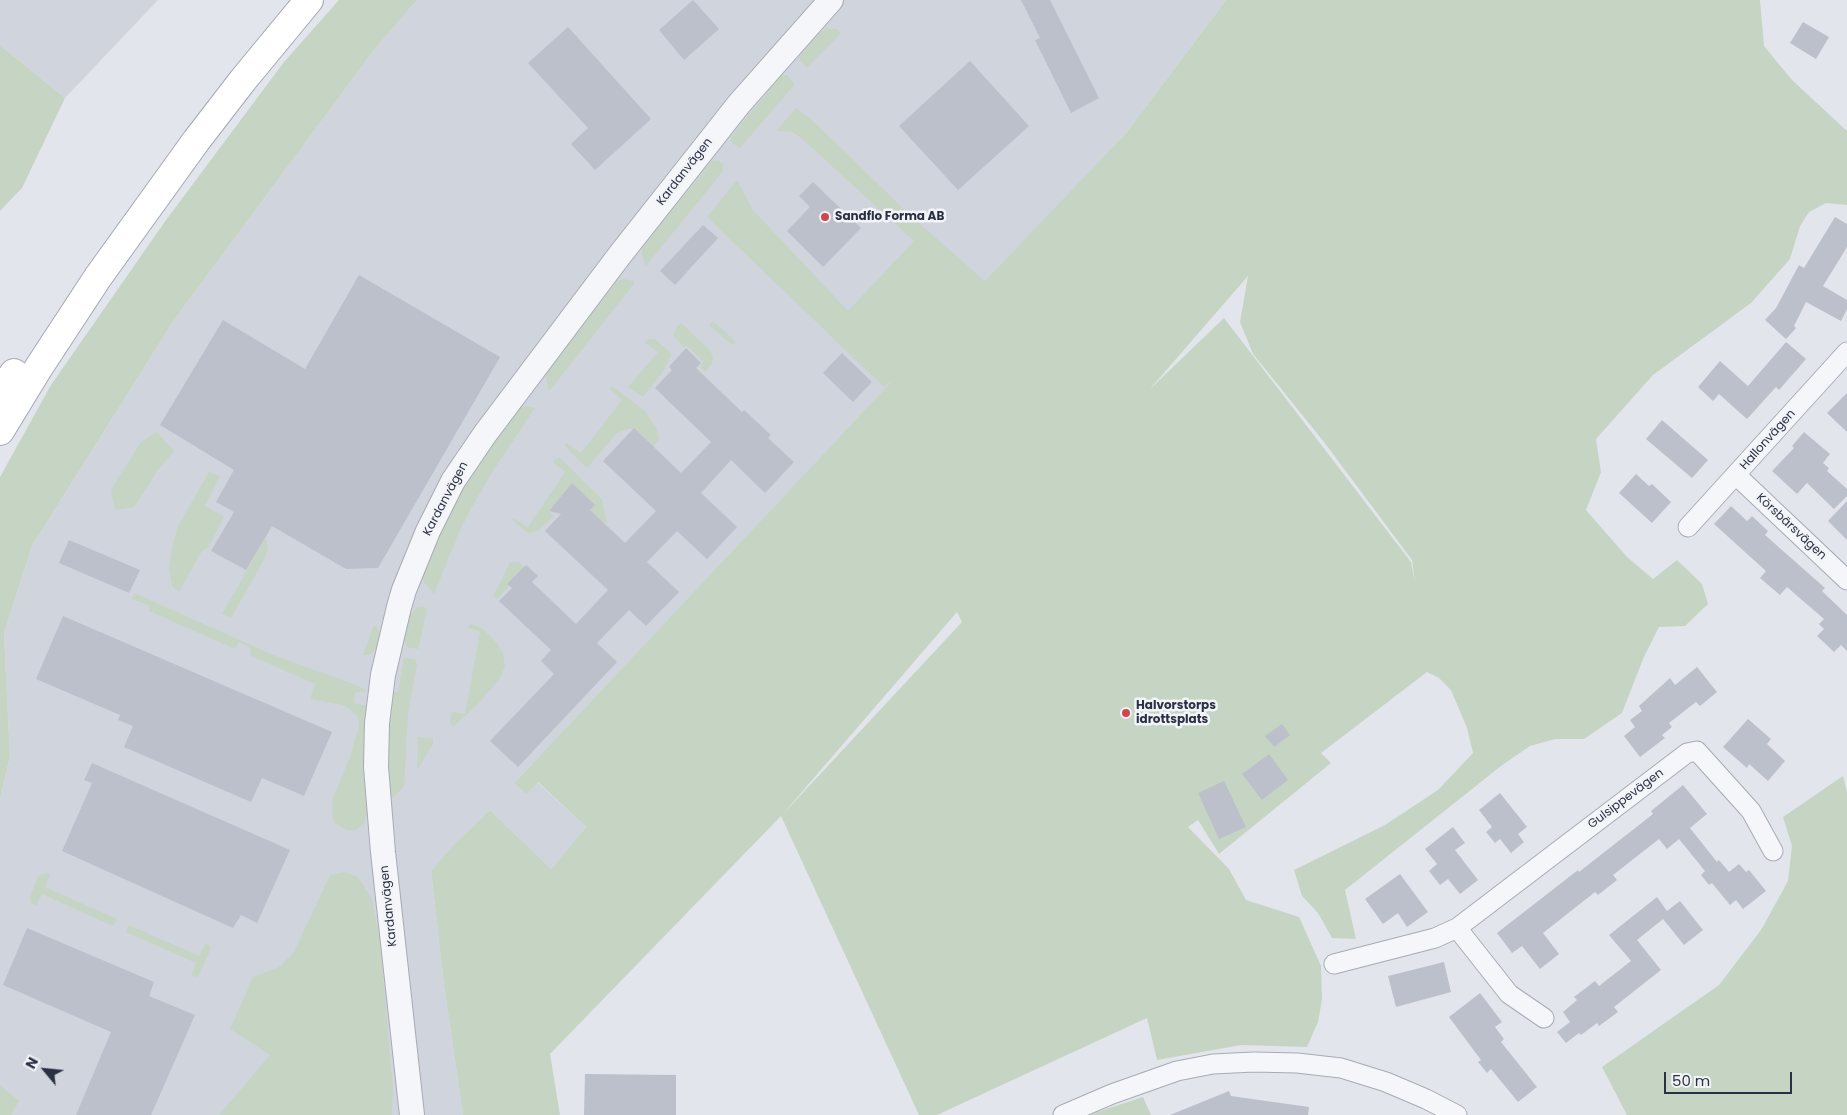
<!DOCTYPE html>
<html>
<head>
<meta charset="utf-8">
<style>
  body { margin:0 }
  #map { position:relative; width:1847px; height:1115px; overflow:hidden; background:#e2e5eb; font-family:Poppins,sans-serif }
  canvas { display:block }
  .north { position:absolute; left:20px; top:1045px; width:50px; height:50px; -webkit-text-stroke:4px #f2f4f8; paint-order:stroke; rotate:298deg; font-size:14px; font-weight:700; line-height:20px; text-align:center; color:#2a3143 }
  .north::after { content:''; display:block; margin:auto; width:18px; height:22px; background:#2a3143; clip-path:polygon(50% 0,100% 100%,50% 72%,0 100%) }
  .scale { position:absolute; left:1664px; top:1072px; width:128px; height:22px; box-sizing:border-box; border:2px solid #2a3143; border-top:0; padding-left:6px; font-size:15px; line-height:18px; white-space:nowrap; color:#2a3143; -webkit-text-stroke:4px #f2f4f8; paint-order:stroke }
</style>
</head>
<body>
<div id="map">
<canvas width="1847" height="1115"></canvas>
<div class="north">N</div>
<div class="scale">50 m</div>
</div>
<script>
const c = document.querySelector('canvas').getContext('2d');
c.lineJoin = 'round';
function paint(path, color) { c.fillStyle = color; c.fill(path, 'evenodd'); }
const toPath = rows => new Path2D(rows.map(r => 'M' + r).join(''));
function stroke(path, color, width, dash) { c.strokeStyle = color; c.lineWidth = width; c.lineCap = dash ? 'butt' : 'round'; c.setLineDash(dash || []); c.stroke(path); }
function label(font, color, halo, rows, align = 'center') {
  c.font = font + ' Poppins,sans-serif'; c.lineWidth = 5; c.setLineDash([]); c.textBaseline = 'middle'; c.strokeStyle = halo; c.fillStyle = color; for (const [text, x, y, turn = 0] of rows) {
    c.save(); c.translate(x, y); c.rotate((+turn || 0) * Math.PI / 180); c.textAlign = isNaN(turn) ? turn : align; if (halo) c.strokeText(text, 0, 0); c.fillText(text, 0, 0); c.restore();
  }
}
paint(toPath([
  [0,0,158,0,65,98,0,45],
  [417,0,1226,0,1126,133,514,783,526,793,537,782,586,827,551,869,490,810,431,871,444,985,463,1115,0,1115,0,799,10,757,4,633,32,546,174,320,374,50]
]), '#d0d4dd');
paint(toPath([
  [339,0,417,0,374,50,174,320,32,546,4,633,10,757,0,799,0,477,51,385,166,220,284,62],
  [1226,0,1760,0,1764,46,1792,80,1847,131,1847,205,1826,203,1809,212,1800,226,1790,259,1751,303,1653,375,1596,439,1601,472,1586,510,1627,557,1653,579,1677,560,1702,584,1708,604,1685,626,1659,627,1643,659,1622,713,1584,739,1555,739,1530,746,1501,766,1345,890,1356,939,1332,938,1318,913,1302,896,1294,870,1385,825,1438,790,1473,753,1467,728,1451,690,1439,678,1427,672,1321,753,1331,763,1219,854,1198,820,1188,827,1229,869,1246,900,1299,917,1321,966,1322,999,1318,1022,1307,1047,1241,1045,1157,1060,1147,1018,937,1115,919,1115,781,816,550,1054,560,1115,463,1115,444,985,431,871,454,845,490,810,551,869,586,827,538,782,526,794,514,783,893,380,884,387,707,217,737,180,753,210,848,311,914,241,800,137,792,132,776,131,796,108,812,120,913,218,985,281,1126,133],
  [1248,276,1240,322,1253,354,1324,442,1412,560,1415,582,1411,562,1224,318,1150,389],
  [957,612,962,622,782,815],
  [828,29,837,29,841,33,807,68,798,58,820,32],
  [0,45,65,98,22,188,0,211],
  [782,75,788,75,794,85,740,148,732,143,730,138],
  [718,160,723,164,723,171,646,266,642,255,642,247,712,161],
  [623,279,634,281,633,285,551,389,548,390,546,377,547,372,617,281],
  [714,322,734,340,735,342,732,345,710,326,711,323],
  [681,323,708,348,713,356,712,364,705,372,700,367,703,361,687,346,684,347,674,337,673,334,677,327],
  [648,339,655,339,672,354,663,372,643,397,628,387,658,352,645,343],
  [612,386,645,411,657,429,659,439,653,447,631,428,617,433,587,468,565,446,566,443,581,453,622,400,609,388],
  [526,406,535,408,491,474,472,507,458,535,434,594,424,582,423,575,439,533,456,498,479,460,520,407],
  [157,432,174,451,158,470,134,507,115,510,111,493,115,483,141,442],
  [556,458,560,458,602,499,607,524,602,522,589,509,572,483,549,511,554,516,538,531,528,533,512,520,513,518,528,527,565,472,554,463,553,460],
  [209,472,220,476,205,506,224,517,208,548,202,551,179,592,172,586,169,568,172,547,178,526],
  [266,537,268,547,266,556,231,618,222,614],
  [510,562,518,562,525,568,497,599,494,595],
  [134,593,276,656,359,686,367,691,355,693,354,703,368,706,367,815,364,823,356,830,347,830,334,823,333,818,332,801,350,757,359,727,358,717,351,710,343,705,310,699,315,684,251,656,250,648,239,642,235,649,149,611,150,606,132,599],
  [418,607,425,607,427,610,418,649,407,647,404,638,410,615],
  [471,624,482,628,497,643,503,653,505,666,500,678,478,704,453,727,450,723,451,713,454,712,465,714,480,632,467,627],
  [374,625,377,627,380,635,377,648,369,655,363,655],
  [404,658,415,659,417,664,408,714,404,786,392,799,389,798,387,751,393,692,398,692],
  [418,737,433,738,433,744,417,770],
  [1843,776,1847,792,1847,1115,1627,1115,1602,1067,1719,985,1761,930,1788,881,1792,846,1783,817],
  [344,872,358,877,372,899,380,941,393,1088,392,1115,219,1115,270,1055,230,1029,253,977,279,967,294,952,330,875],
  [46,873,50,874,45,887,117,919,113,926,42,894,36,906,31,903,30,896,39,875],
  [129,925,199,956,206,943,211,947,209,953,198,977,191,976,196,963,126,932],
  [0,1085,19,1101,11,1115,0,1115],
  [1143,1097,1151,1115,1090,1115,1097,1112]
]), '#c6d5c3');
paint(toPath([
  [693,0,719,29,684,60,659,30],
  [1021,0,1050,0,1099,98,1071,113,1035,40,1040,38],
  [1803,22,1829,37,1816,59,1790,43],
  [568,27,651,119,595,170,571,144,588,128,528,63],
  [970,61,1029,126,958,190,899,126],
  [813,182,861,228,823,267,787,231,810,207,799,196],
  [1835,217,1847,224,1847,247,1823,286,1847,300,1847,309,1841,321,1806,302,1794,326,1796,328,1786,339,1765,320,1776,308,1799,265,1804,268],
  [703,225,718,238,675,285,660,271],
  [359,275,500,357,378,568,346,569,272,526,246,570,211,551,234,512,216,502,234,470,160,425,223,320,305,369],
  [1786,342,1806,359,1779,390,1776,387,1747,419,1719,394,1713,401,1698,387,1720,361,1748,386],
  [686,348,701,363,696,368,742,412,744,410,771,435,768,438,794,462,765,493,731,460,701,493,737,527,707,559,677,531,647,562,679,592,646,626,629,610,597,643,617,662,518,767,490,741,554,674,541,661,551,650,499,601,512,588,507,584,526,565,538,576,532,582,576,624,608,590,545,531,561,514,549,511,572,483,595,505,590,510,625,543,656,511,603,461,634,428,681,473,711,442,655,388,672,370,669,367],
  [842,353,872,382,853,402,823,373],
  [1847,393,1847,432,1827,413],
  [1662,420,1708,460,1692,478,1646,439],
  [1804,432,1830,454,1823,463,1829,468,1827,471,1847,489,1847,496,1834,509,1807,483,1797,494,1772,471,1794,448,1792,446],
  [1636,474,1649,486,1652,484,1671,502,1652,523,1619,493],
  [1847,501,1847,540,1828,521],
  [1731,506,1747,521,1752,516,1768,531,1765,535,1825,588,1822,591,1847,615,1847,651,1841,645,1834,652,1817,636,1824,629,1819,624,1824,619,1787,587,1780,595,1760,578,1766,571,1714,524],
  [69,540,140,570,129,593,59,563],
  [63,616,332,732,304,796,262,778,251,802,124,747,133,726,118,720,120,715,36,679],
  [1697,667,1717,692,1700,706,1696,702,1669,723,1672,727,1662,735,1665,738,1640,757,1624,736,1635,727,1630,720,1642,711,1639,706,1670,678,1675,685],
  [1748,719,1771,739,1767,744,1785,761,1768,781,1749,764,1747,768,1723,747],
  [1282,724,1290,735,1274,747,1265,736],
  [1269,754,1288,780,1262,800,1242,774],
  [92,763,290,850,257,923,241,915,233,928,62,851,92,783,84,780],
  [1224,781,1246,827,1219,839,1198,793],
  [1683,785,1707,814,1690,828,1717,862,1719,860,1729,872,1739,864,1746,872,1749,870,1766,891,1743,909,1736,900,1730,905,1712,883,1709,885,1701,875,1705,871,1679,839,1667,849,1659,839,1613,875,1617,880,1598,895,1595,892,1543,933,1559,954,1540,969,1522,946,1512,953,1497,933,1578,870,1579,872,1653,814,1651,811],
  [1500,793,1527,827,1518,834,1524,842,1511,853,1500,839,1495,843,1486,832,1492,827,1479,810],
  [1453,827,1465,843,1455,850,1478,880,1460,894,1448,879,1440,885,1429,871,1437,864,1425,849],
  [1400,874,1428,912,1407,927,1398,913,1383,924,1365,899],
  [1657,897,1667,911,1680,901,1703,930,1684,945,1663,919,1637,940,1661,970,1614,1007,1618,1012,1599,1026,1597,1023,1581,1035,1579,1033,1566,1043,1557,1032,1570,1022,1563,1012,1577,1000,1574,997,1595,981,1599,986,1631,961,1609,935],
  [27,928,154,982,149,996,195,1015,151,1115,76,1115,111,1032,3,985],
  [1444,962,1451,992,1396,1007,1388,976],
  [1480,993,1502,1022,1495,1027,1504,1039,1501,1042,1537,1087,1518,1102,1491,1069,1487,1073,1478,1062,1481,1060,1449,1017],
  [585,1074,676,1075,676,1115,584,1115],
  [1229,1091,1231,1096,1309,1107,1308,1115,1170,1115]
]), '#bcc0cb');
const minor = toPath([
  [1736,475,1847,580],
  [1688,527,1847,352],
  [1457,928,1509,994,1544,1018],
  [1334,964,1435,938,1457,928,1687,753,1697,751,1751,811,1773,851],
  [1063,1115,1112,1094,1177,1071,1213,1064,1254,1062,1297,1063,1341,1068,1386,1082,1426,1099,1457,1115]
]);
const tertiary = toPath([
  [412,1115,383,852,376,767,377,723,383,675,399,607,404,590,428,531,453,481,485,434,619,256,739,104,831,0]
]);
const primary = toPath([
  [0,392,14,373],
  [0,431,39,367,98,277,196,141,243,80,309,0]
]);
stroke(minor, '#a7abb5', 21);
stroke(tertiary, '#a7abb5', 26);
stroke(primary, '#a1a8b7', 30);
stroke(minor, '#f5f6f9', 19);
stroke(tertiary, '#f5f6f9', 24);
stroke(primary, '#fff', 28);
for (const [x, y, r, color] of [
  [825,217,5,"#d1454e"],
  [1126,713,5,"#d1454e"]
]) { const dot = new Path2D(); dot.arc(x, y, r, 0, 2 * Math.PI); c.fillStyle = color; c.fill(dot); stroke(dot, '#f2f4f8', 2); }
label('12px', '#2a3143', '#f2f4f8', [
  ["Kardanvägen",685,172,-52],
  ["Hallonvägen",1768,440,-48],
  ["Kardanvägen",446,499,-62],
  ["Körsbärsvägen",1791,527,43],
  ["Gulsippevägen",1626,799,-37],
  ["Kardanvägen",389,906,-96]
]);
label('bold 12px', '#2a3143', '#f2f4f8', [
  ["Sandflo Forma AB",835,217],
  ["Halvorstorps",1136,706],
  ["idrottsplats",1136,720]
], 'left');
</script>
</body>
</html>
